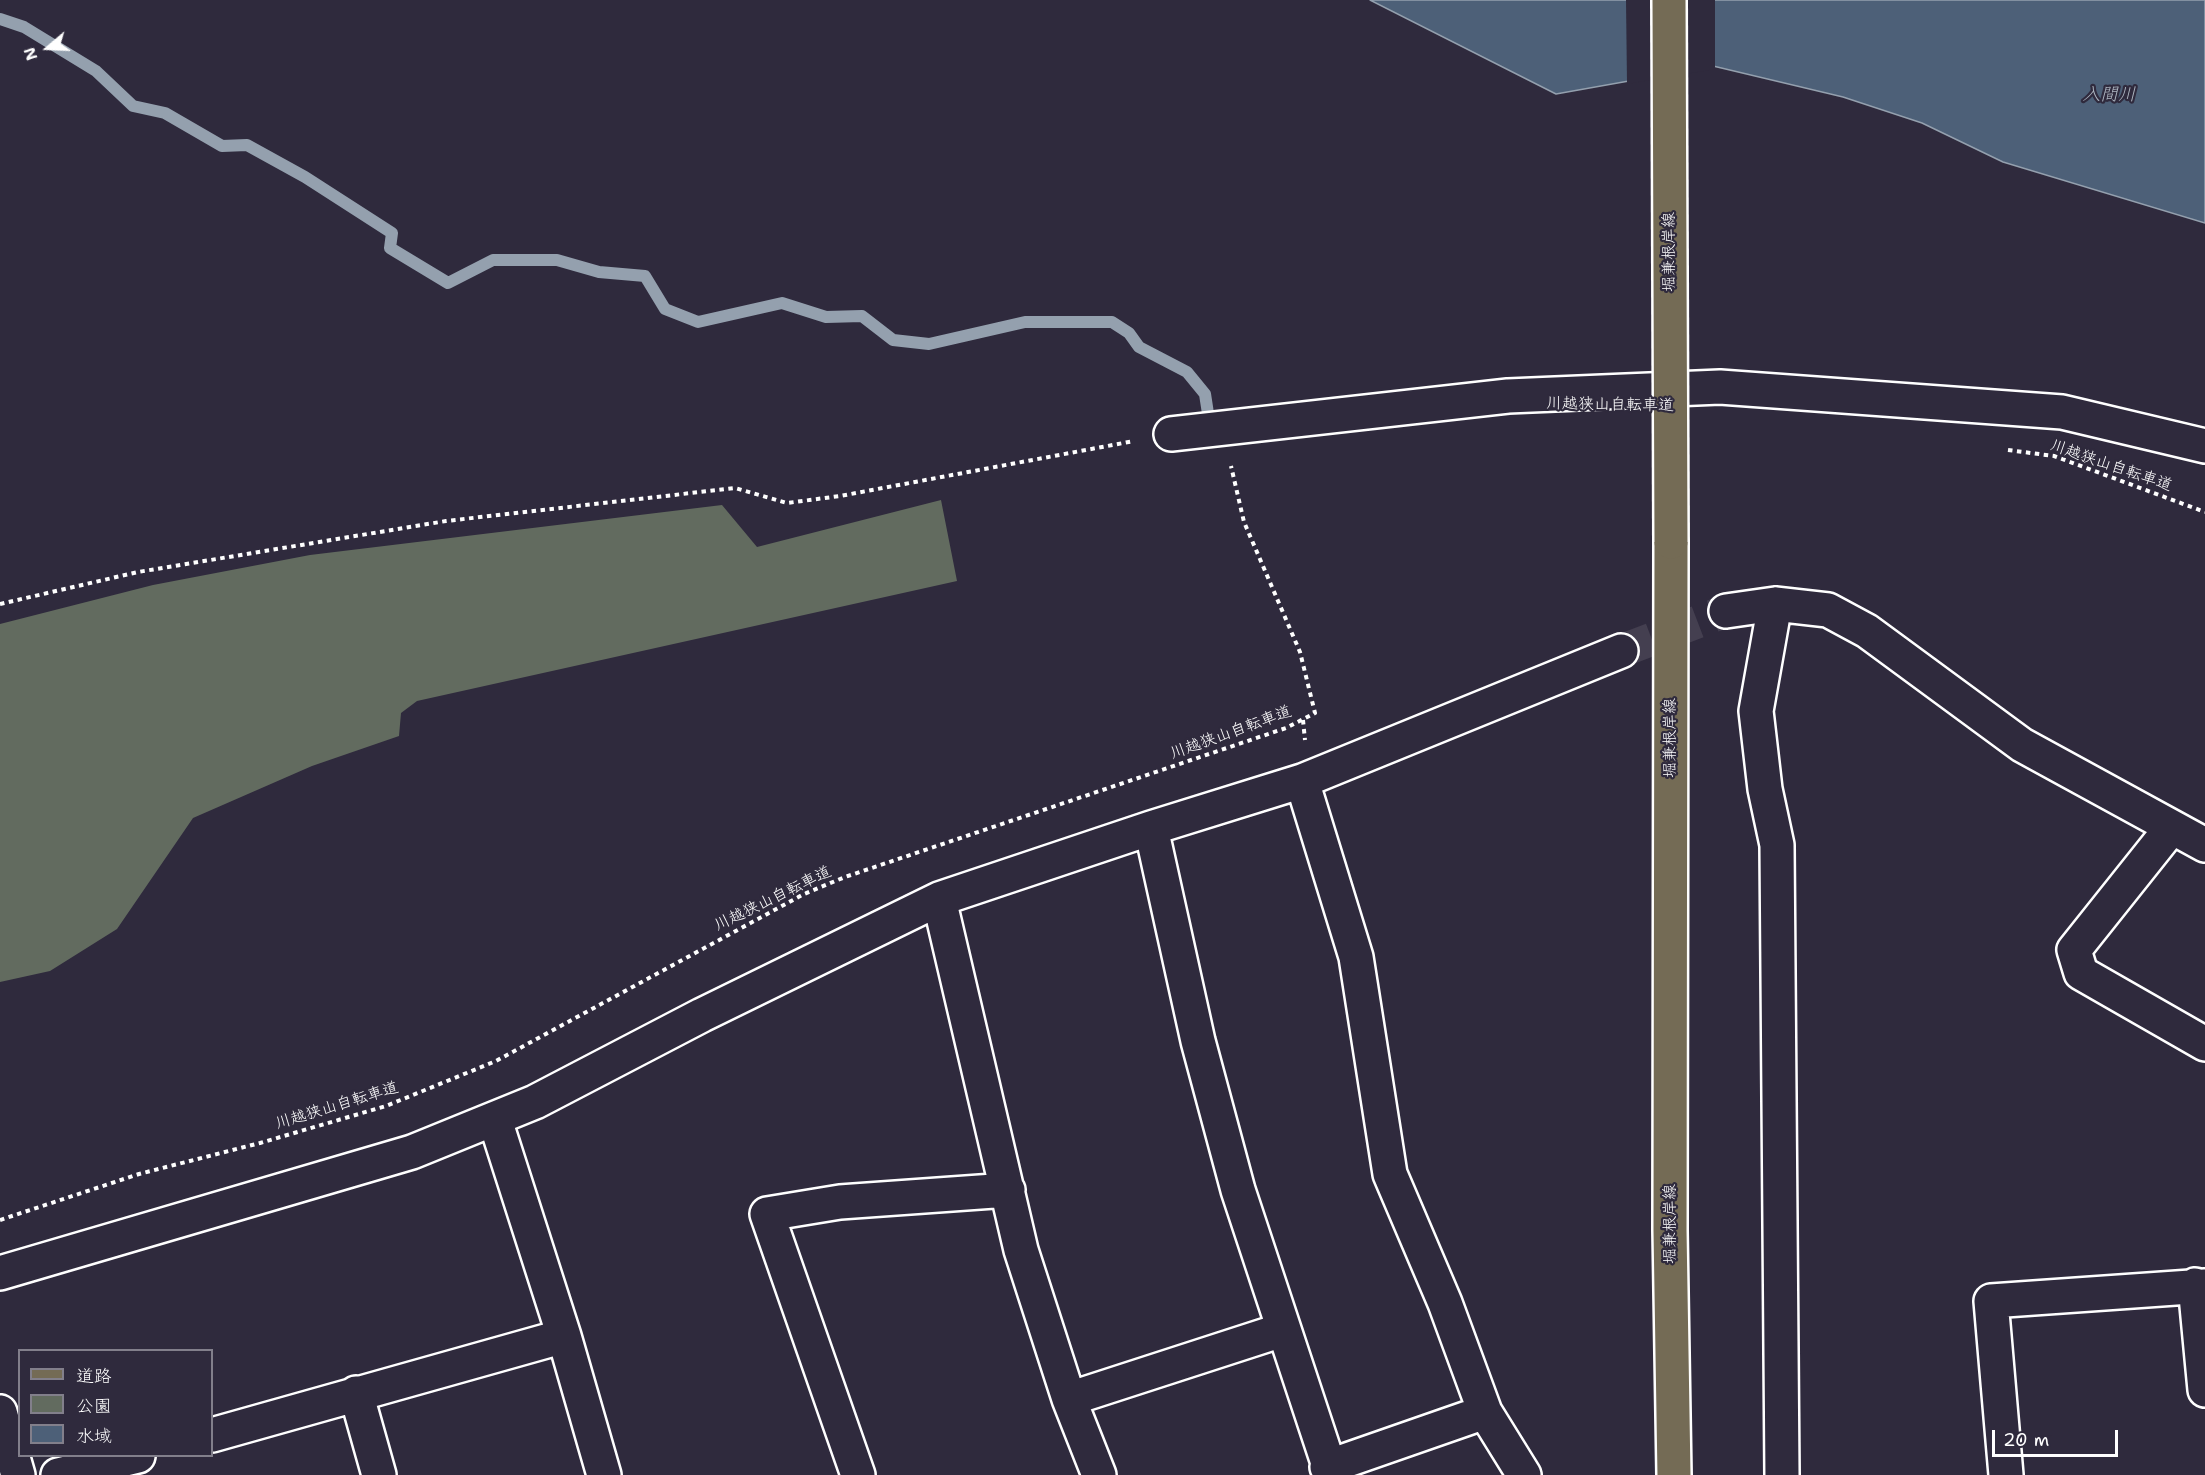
<!DOCTYPE html>
<html>
<head>
<meta charset="utf-8">
<style>
  body { margin:0 }
  #map { position:relative; width:2205px; height:1475px; overflow:hidden; background:#2f2a3d; font-family:"Shantell Sans","Klee One",sans-serif }
  canvas { display:block }
  .legend { position:absolute; left:18px; top:1349px; width:195px; height:108px; box-sizing:border-box; background:#2f2a3d; border:2px solid #827f8b; margin:0; padding:8px 10px; list-style:none; font-size:18px; color:#fff }
  .legend li { display:flex; align-items:center; gap:12px; height:30px }
  .legend b { width:30px; border:2px solid #827f8b }
  .north { position:absolute; left:18px; top:18px; width:60px; height:60px; -webkit-text-stroke:4px #2f2a3d; paint-order:stroke; rotate:251deg; font-size:16px; font-weight:700; line-height:24px; text-align:center; color:#fff }
  .north::after { content:''; display:block; margin:auto; width:21px; height:27px; background:#fff; clip-path:polygon(50% 0,100% 100%,50% 72%,0 100%) }
  .scale { position:absolute; left:1992px; top:1430px; width:126px; height:27px; box-sizing:border-box; border:3px solid #fff; border-top:0; padding-left:8px; font-size:18px; line-height:21px; white-space:nowrap; color:#fff; -webkit-text-stroke:4px #2f2a3d; paint-order:stroke }
</style>
</head>
<body>
<div id="map">
<canvas width="2205" height="1475"></canvas>
<ul class="legend">
<li><b style="height:8px;background:#746b55"></b>道路</li>
<li><b style="height:16px;background:#626b5f"></b>公園</li>
<li><b style="height:16px;background:#4d6078"></b>水域</li>
</ul>
<div class="north">N</div>
<div class="scale">20 m</div>
</div>
<script>
const c = document.querySelector('canvas').getContext('2d');
c.lineJoin = 'round';
function paint(path, color) { c.fillStyle = color; c.fill(path, 'evenodd'); }
const toPath = rows => new Path2D(rows.map(r => 'M' + r).join(''));
function stroke(path, color, width, dash) { c.strokeStyle = color; c.lineWidth = width; c.lineCap = dash ? 'butt' : 'round'; c.setLineDash(dash || []); c.stroke(path); }
function label(font, color, halo, rows, align = 'center') {
  c.font = font + ' "Shantell Sans","Klee One",sans-serif'; c.lineWidth = 4.5; c.setLineDash([]); c.textBaseline = 'middle'; c.strokeStyle = halo; c.fillStyle = color; for (const [text, x, y, turn = 0] of rows) {
    c.save(); c.translate(x, y); c.rotate((+turn || 0) * Math.PI / 180); c.textAlign = isNaN(turn) ? turn : align; if (halo) c.strokeText(text, 0, 0); c.fillText(text, 0, 0); c.restore();
  }
}
paint(toPath([
  [941,500,957,581,417,701,401,713,399,736,312,766,193,818,117,929,50,971,0,982,0,624,153,585,310,555,722,505,757,547]
]), '#626b5f');
const water = toPath([
  [1370,0,2205,0,2205,223,2003,162,1922,123,1843,97,1713,66,1556,94,1370,0]
]);
paint(water, '#4d6078');
stroke(water, '#94a0ae', 1.5);
paint(toPath([
  [1626,0,1715,0,1715,69,1627,84]
]), '#2f2a3d');
stroke(toPath([
  [0,19,24,27,96,71,133,106,165,113,222,146,247,145,305,177,392,233,390,248,448,283,493,260,557,260,599,272,645,276,665,309,698,322,782,303,826,317,862,316,893,340,929,344,1025,322,1112,322,1129,333,1139,347,1187,372,1205,394,1209,420]
]), '#94a0ae', 12);
stroke(toPath([
  [1621,651,1726,611]
]), '#443f50', 33, [33, 16]);
const minor = toPath([
  [1171,434,1508,396,1720,387,2062,412,2205,446],
  [1775,604,1756,711,1765,789,1777,845,1782,1475],
  [1726,611,1775,604,1828,610,1867,631,2022,745,2205,845],
  [1302,781,1356,957,1390,1174,1445,1303,1485,1412,1524,1475],
  [2172,827,2074,950,2081,973,2205,1044],
  [1151,828,1198,1041,1238,1190,1332,1475],
  [939,899,1021,1250,1069,1399,1099,1475],
  [495,1120,564,1336,604,1475],
  [0,1273,412,1152,535,1102,702,1015,939,899,1151,828,1302,781,1621,651],
  [2195,1285,2205,1390],
  [356,1393,379,1475],
  [1069,1399,1282,1330],
  [0,1412,18,1475],
  [212,1435,564,1336],
  [1327,1467,1485,1412],
  [58,1475,138,1456],
  [858,1475,767,1214,840,1202,1008,1190],
  [2006,1475,1991,1301,2205,1286]
]);
const major = toPath([
  [1671,542,1670,1230,1674,1475]
]);
stroke(minor, '#fff', 38);
stroke(major, '#fff', 38);
stroke(toPath([
  [2008,450,2054,456,2205,512],
  [0,604,138,572,446,521,735,488,787,503,840,496,1134,441],
  [1303,720,1305,740],
  [0,1220,139,1174,260,1143,386,1106,496,1061,804,894,845,877,1286,728,1315,713,1300,652,1244,522,1231,466]
]), '#fff', 4, [4.5, 4.5]);
stroke(minor, '#2f2a3d', 33);
stroke(major, '#746b55', 33);
const majorBridge = toPath([
  [1669,0,1671,542]
]);
stroke(majorBridge, '#fff', 38, []);
stroke(majorBridge, '#746b55', 33);
label('16px', '#fff', '#2f2a3d', [
  ["堀兼根岸線",1670,252,-90],
  ["川越狭山自転車道",1610,405,1],
  ["川越狭山自転車道",2111,466,19],
  ["川越狭山自転車道",1231,733,-20],
  ["堀兼根岸線",1671,738,-90],
  ["川越狭山自転車道",773,899,-26],
  ["川越狭山自転車道",337,1106,-17],
  ["堀兼根岸線",1671,1224,-90]
]);
label('italic 18px', '#afb7c2', '#2f2a3d', [
  ["入間川",2109,95]
]);
</script>
</body>
</html>
